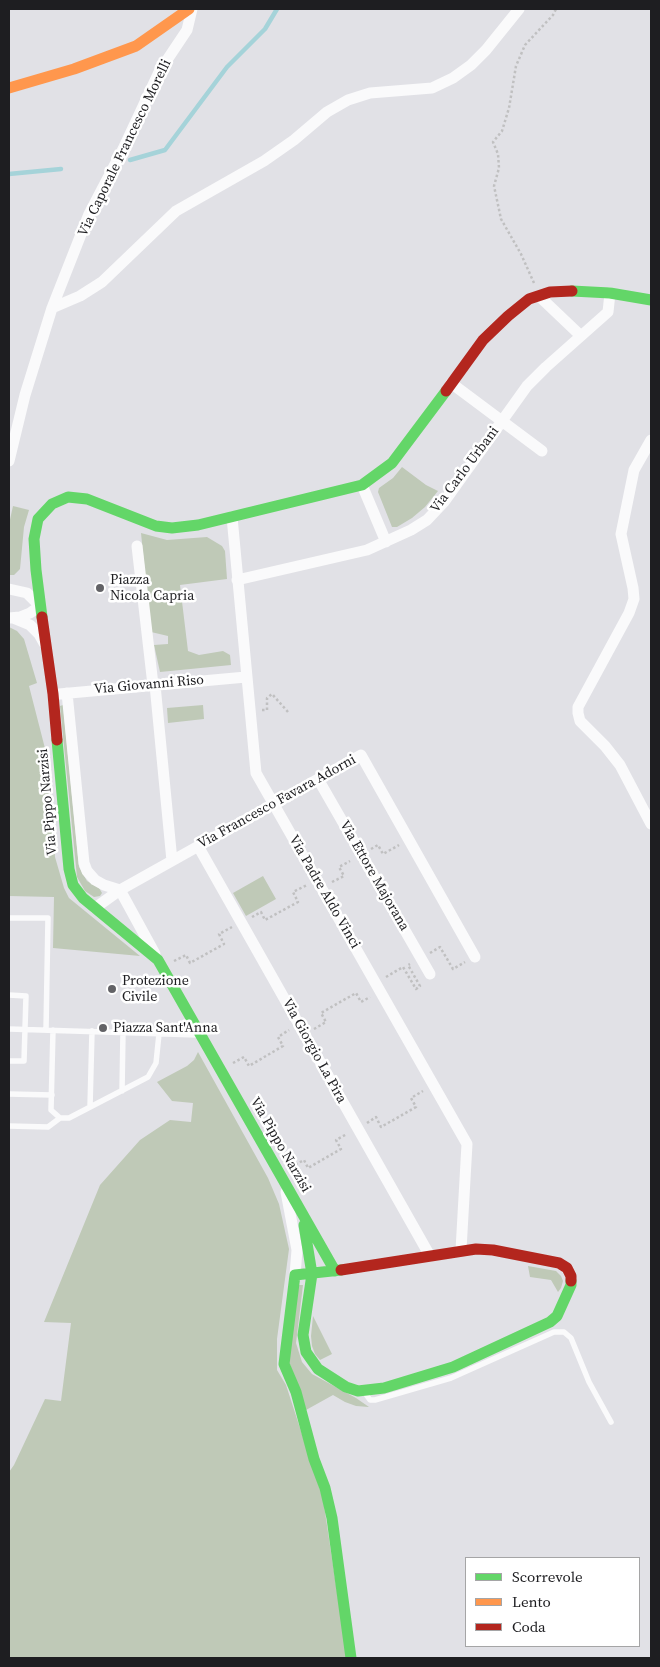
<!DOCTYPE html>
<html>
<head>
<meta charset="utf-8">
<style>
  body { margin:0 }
  #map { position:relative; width:660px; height:1667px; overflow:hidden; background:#e1e1e6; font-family:"Source Serif 4",serif }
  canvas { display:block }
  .frame { position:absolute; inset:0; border:10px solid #1e1e21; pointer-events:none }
  .legend { position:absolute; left:465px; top:1557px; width:175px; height:90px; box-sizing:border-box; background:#fff; border:1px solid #a5a5a6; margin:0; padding:6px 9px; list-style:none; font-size:15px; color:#1e1e21 }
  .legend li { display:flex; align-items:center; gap:10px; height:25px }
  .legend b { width:25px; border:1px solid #a5a5a6 }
</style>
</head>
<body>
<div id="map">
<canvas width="660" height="1667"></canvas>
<div class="frame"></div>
<ul class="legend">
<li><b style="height:6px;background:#63d668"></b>Scorrevole</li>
<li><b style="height:6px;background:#ff974d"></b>Lento</li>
<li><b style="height:6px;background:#b3261e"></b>Coda</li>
</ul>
</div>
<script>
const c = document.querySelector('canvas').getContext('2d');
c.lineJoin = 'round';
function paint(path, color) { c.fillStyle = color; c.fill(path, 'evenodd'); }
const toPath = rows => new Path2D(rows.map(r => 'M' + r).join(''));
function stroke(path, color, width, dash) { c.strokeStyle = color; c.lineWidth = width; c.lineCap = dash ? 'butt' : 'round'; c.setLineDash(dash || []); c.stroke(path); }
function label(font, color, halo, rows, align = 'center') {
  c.font = font + ' "Source Serif 4",serif'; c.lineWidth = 5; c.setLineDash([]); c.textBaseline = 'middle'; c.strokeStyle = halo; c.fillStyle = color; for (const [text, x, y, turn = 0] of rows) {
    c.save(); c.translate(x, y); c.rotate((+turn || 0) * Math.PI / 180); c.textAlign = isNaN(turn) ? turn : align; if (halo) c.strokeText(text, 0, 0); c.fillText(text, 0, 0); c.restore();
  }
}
paint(toPath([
  [402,467,426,485,438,491,425,507,412,518,397,527,392,527,378,492,379,488,393,478],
  [13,506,29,510,24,527,20,569,14,575,9,575,9,524],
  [141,533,167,540,207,537,222,546,225,551,227,579,180,585,188,651,199,655,223,651,230,655,231,665,160,672,154,645,168,644,168,636,151,632],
  [9,627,17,631,24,639,37,683,29,686,49,764,55,857,64,888,69,898,140,956,53,948,54,897,9,896],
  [63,705,79,867,87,881,99,888,102,893,100,896,94,897,85,891,77,877,60,706],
  [203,705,204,719,168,723,167,708],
  [263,876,276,899,246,916,233,893],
  [198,1052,268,1178,279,1204,289,1249,277,1339,277,1370,286,1385,323,1499,347,1658,9,1658,9,1472,14,1465,45,1399,61,1401,71,1323,44,1322,100,1185,140,1140,170,1120,191,1122,193,1103,172,1101,157,1082,187,1066,194,1060],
  [528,1266,556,1271,561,1276,563,1281,561,1288,558,1292,551,1280,530,1277],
  [298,1285,303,1285,296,1343,302,1362,312,1374,356,1398,369,1407,356,1406,345,1402,333,1395,306,1410,289,1362],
  [313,1316,332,1354,320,1360,315,1354,312,1346,311,1336]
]), '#bfc9b7');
stroke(toPath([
  [130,160,165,150,227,67,265,29,277,9],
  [9,174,61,169]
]), '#a5d3d9', 4.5);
stroke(toPath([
  [534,283,521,254,501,219,494,186,499,168,498,154,493,142,502,131,509,108,516,66,525,45,553,15,556,9],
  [262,710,267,710,267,698,272,694,288,712],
  [371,849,378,845,383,854,399,845],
  [332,882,344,876,339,867,350,861],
  [252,917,261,912,265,920,298,902,293,892,307,885],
  [430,953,440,947,453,969,465,962],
  [174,961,186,955,190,963,224,944,219,934,232,927],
  [386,977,403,967,416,989,420,986,408,965,410,964],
  [314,1029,326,1022,321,1013,356,993,361,1002,370,997],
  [233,1063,244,1057,249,1066,283,1046,278,1037,289,1030],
  [367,1123,376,1117,381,1127,416,1107,411,1098,423,1091],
  [291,1167,304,1160,308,1168,341,1149,336,1140,347,1134]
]), '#c0c0c1', 2.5, [2.5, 2.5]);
stroke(toPath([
  [9,918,48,918,46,1030],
  [9,995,26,996,24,1061,9,1061],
  [9,1029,198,1035],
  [53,1030,51,1110,60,1118,69,1118,148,1077,156,1063,159,1034],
  [122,1091,123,1032],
  [9,1094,52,1095],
  [90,1107,92,1031],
  [9,1126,48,1127,60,1118],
  [365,1393,370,1400,375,1400,451,1378,554,1332,564,1332,571,1338,589,1382,611,1422]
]), '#fafafb', 5.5);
stroke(toPath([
  [539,296,581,336],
  [52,308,80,296,102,282,176,211,264,161,294,140,327,112,348,100,370,93,432,88,453,78,471,65,486,50,519,9],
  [451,383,542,451],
  [651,440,634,470,621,534,633,588,634,599,629,613,578,707,578,713,580,721,605,746,620,765,651,824],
  [9,461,25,395,52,308,89,214,123,149,159,72,187,30,192,9],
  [362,485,386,542],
  [232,517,256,773,467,1144,461,1250],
  [137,546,153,685],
  [237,580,367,550,411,530,427,520,444,502,527,386,546,367,608,312,610,293],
  [9,589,27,593,40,606,30,613,20,617,9,618],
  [13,618,30,625,39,634,44,643],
  [155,685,172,861],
  [67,693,84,863,87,871,95,880,104,885,120,890,155,954],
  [59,694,246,677],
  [318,779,430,974],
  [198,846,430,1256],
  [95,908,120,890,361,755,475,957],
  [286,1192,297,1250,295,1275]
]), '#fafafb', 11);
stroke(toPath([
  [572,291,610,293,651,300],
  [42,617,36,570,34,539,38,519,52,504,68,497,87,499,156,526,172,528,198,525,362,485,392,463,446,391],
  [57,740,69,869,73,885,83,898,158,960,335,1271],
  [304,1225,312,1274,303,1335,306,1352,318,1369,346,1387,358,1391,384,1388,453,1367,550,1322,557,1316,571,1285,571,1281],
  [341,1270,295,1275,284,1364,296,1392,314,1459,325,1488,332,1518,351,1658]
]), '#63d668', 11);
stroke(toPath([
  [9,88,74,69,136,46,189,9]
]), '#ff974d', 11);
stroke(toPath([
  [446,391,483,340,508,316,529,299,550,292,572,291],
  [42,617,53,694,57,740],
  [341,1270,476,1249,493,1250,559,1263,567,1268,571,1276,571,1281]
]), '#b3261e', 11);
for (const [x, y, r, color] of [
  [100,588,5,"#626266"],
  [112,989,5,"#626266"],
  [103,1028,5,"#626266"]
]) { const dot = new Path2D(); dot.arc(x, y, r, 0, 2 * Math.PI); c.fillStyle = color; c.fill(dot); stroke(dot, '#fff', 2); }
label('14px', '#1e1e21', '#fff', [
  ["Via Caporale Francesco Morelli",125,148,-64],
  ["Via Carlo Urbani",465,470,-53],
  ["Via Giovanni Riso",149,685,-5],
  ["Via Pippo Narzisi",48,802,-95],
  ["Via Francesco Favara Adorni",277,802,-29],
  ["Via Ettore Majorana",374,876,60],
  ["Via Padre Aldo Vinci",324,892,60],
  ["Via Giorgio La Pira",314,1051,61],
  ["Via Pippo Narzisi",280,1145,60]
]);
label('14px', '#1e1e21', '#fff', [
  ["Piazza",110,580],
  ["Nicola Capria",110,596],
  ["Protezione",122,981],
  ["Civile",122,997],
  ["Piazza Sant'Anna",113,1028]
], 'left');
</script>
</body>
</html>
